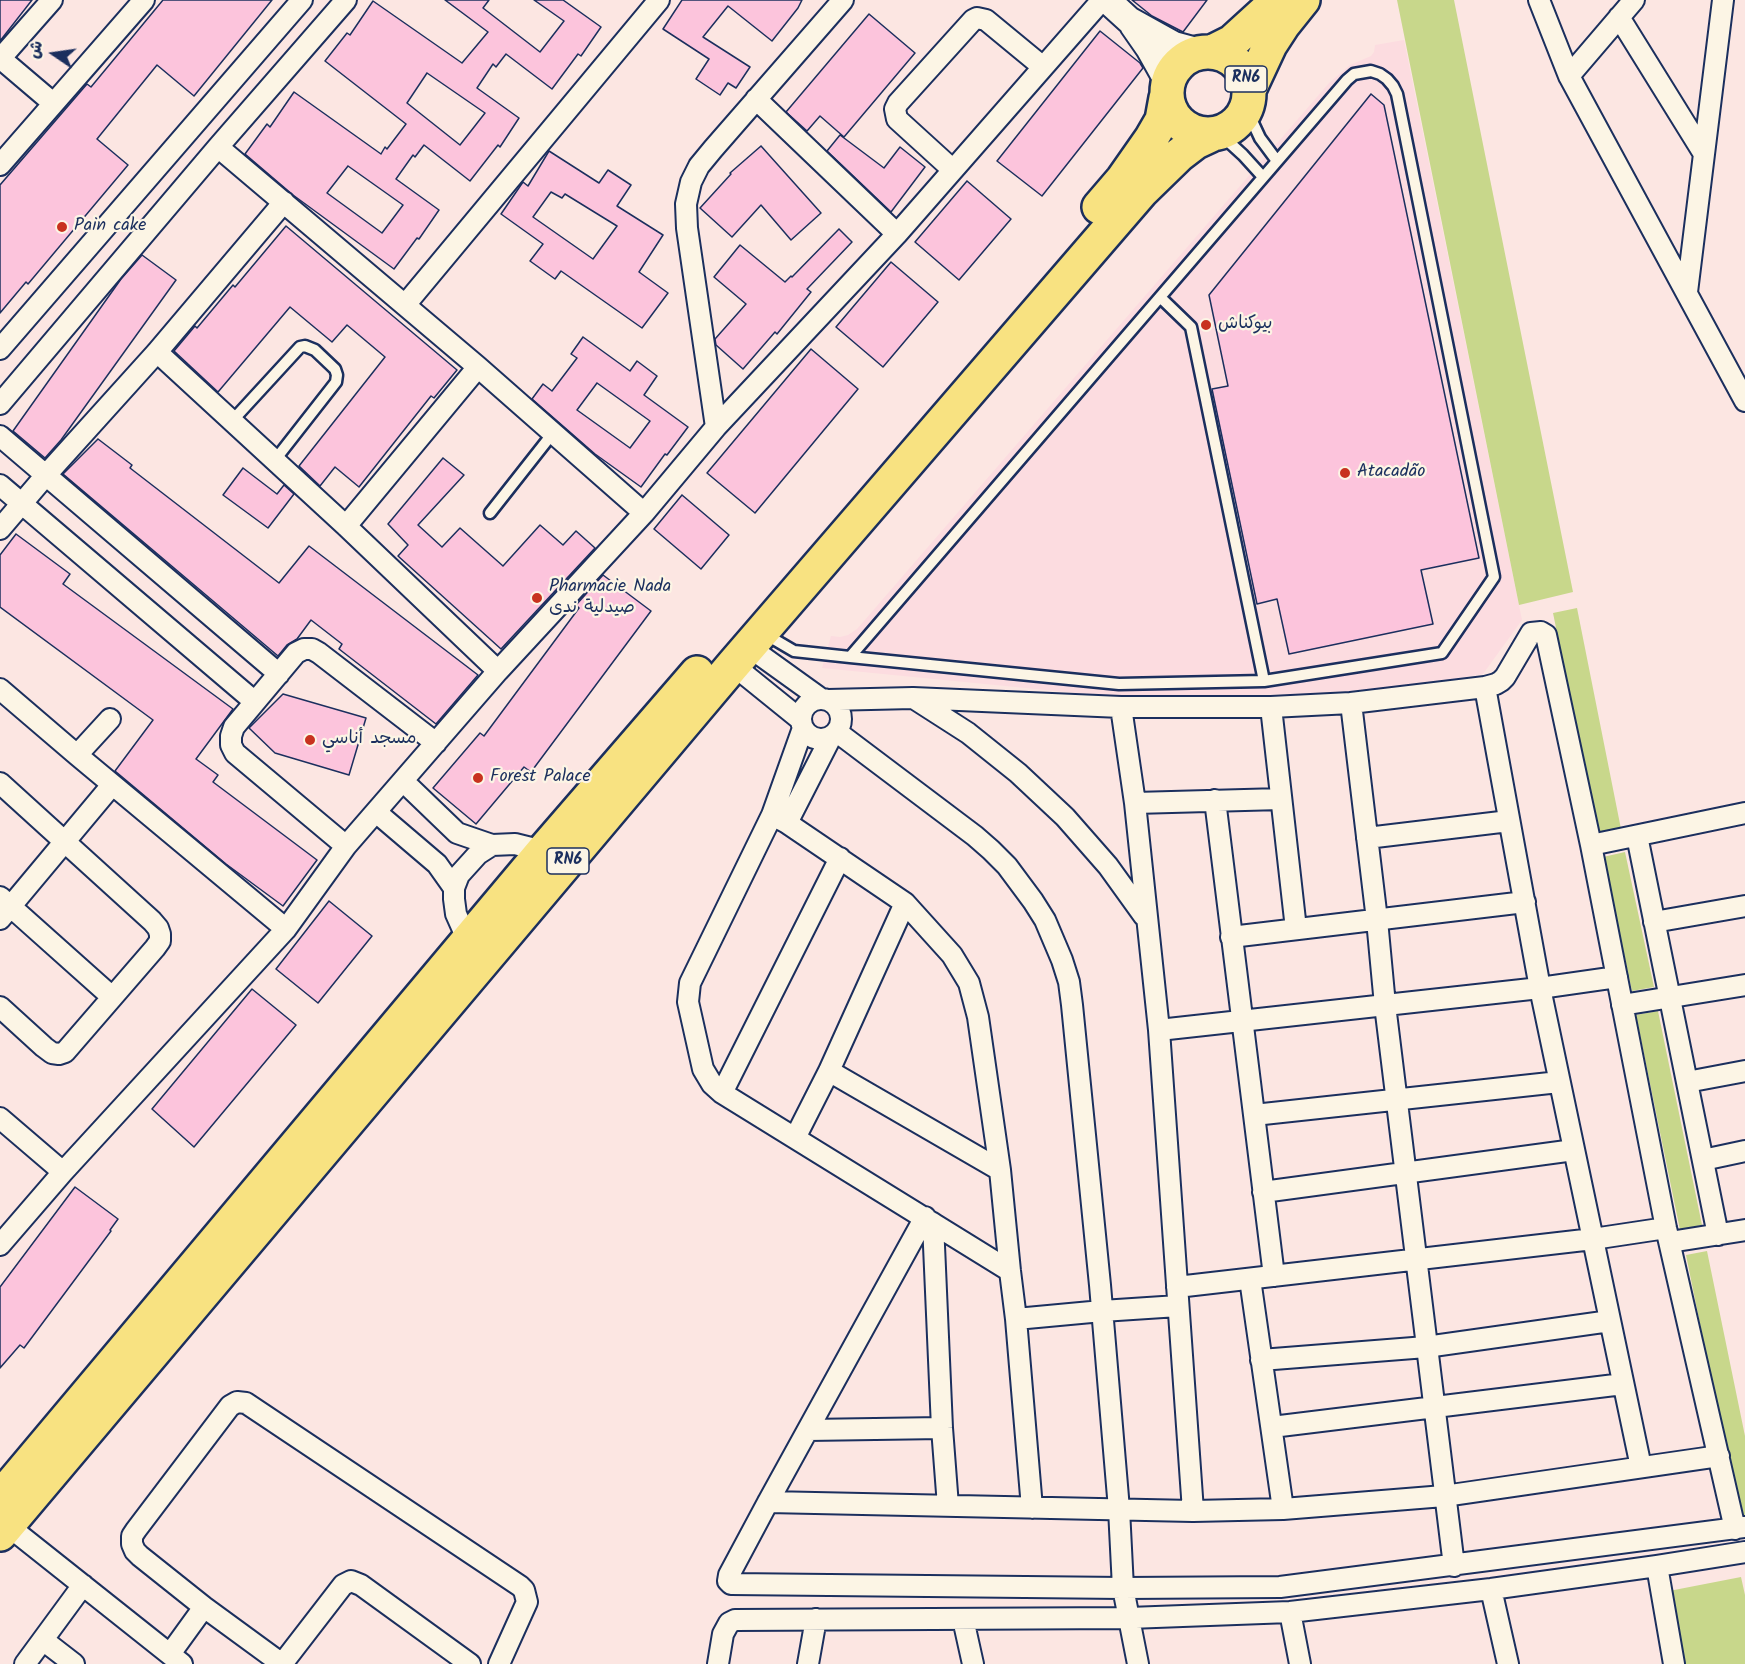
<!DOCTYPE html>
<html>
<head>
<meta charset="utf-8">
<style>
  body { margin:0 }
  #map { position:relative; width:1745px; height:1664px; overflow:hidden; background:#fce6e2; font-family:Kalam,"Playpen Sans Arabic",sans-serif }
  canvas { display:block }
  .north { position:absolute; left:24px; top:24px; width:60px; height:60px; -webkit-text-stroke:4px #fcf5e5; paint-order:stroke; rotate:283deg; font-size:16px; font-weight:700; line-height:24px; text-align:center; color:#1b2f5e }
  .north::after { content:''; display:block; margin:auto; width:21px; height:27px; background:#1b2f5e; clip-path:polygon(50% 0,100% 100%,50% 72%,0 100%) }
</style>
</head>
<body>
<div id="map">
<canvas width="1745" height="1664"></canvas>
<div class="north">ش</div>
</div>
<script>
const c = document.querySelector('canvas').getContext('2d');
c.lineJoin = 'round';
function paint(path, color) { c.fillStyle = color; c.fill(path, 'evenodd'); }
const toPath = rows => new Path2D(rows.map(r => 'M' + r).join(''));
function stroke(path, color, width, dash) { c.strokeStyle = color; c.lineWidth = width; c.lineCap = dash ? 'butt' : 'round'; c.setLineDash(dash || []); c.stroke(path); }
function label(font, color, halo, rows, align = 'center') {
  c.font = font + ' Kalam,"Playpen Sans Arabic",sans-serif'; c.lineWidth = 4.5; c.setLineDash([]); c.textBaseline = 'middle'; c.strokeStyle = halo; c.fillStyle = color; for (const [text, x, y, turn = 0] of rows) {
    c.save(); c.translate(x, y); c.rotate((+turn || 0) * Math.PI / 180); c.textAlign = isNaN(turn) ? turn : align; if (halo) c.strokeText(text, 0, 0); c.fillText(text, 0, 0); c.restore();
  }
}
paint(toPath([
  [1404,40,1522,620,1483,674,1353,696,1329,697,1301,694,1117,697,822,668,831,636,840,637,848,635,857,629,1329,83,1350,65,1371,56,1374,52,1375,45]
]), '#fcdce0');
paint(toPath([
  [1397,0,1454,0,1573,592,1519,605],
  [1577,608,1621,829,1598,834,1553,613],
  [1625,852,1654,987,1632,991,1603,857],
  [1658,1011,1702,1225,1680,1230,1636,1015],
  [1707,1251,1745,1436,1745,1520,1740,1521,1686,1255],
  [1741,1577,1745,1595,1745,1664,1682,1664,1669,1591]
]), '#c8d78b');
const building = toPath([
  [0,0,32,0,0,41,0,0],
  [163,0,272,0,194,96,157,65,97,139,128,165,28,284,26,282,0,313,0,185,87,84,91,87,163,0],
  [445,0,489,0,483,8,540,52,564,21,534,0,563,0,601,27,581,56,578,54,552,89,506,54,496,67,493,64,477,88,519,118,500,147,498,145,470,181,424,145,415,157,413,155,396,179,439,210,419,239,417,238,394,269,293,195,245,154,267,124,270,127,294,92,381,154,385,147,387,149,406,124,325,61,347,33,350,35,373,1,462,63,488,32,445,0],
  [427,73,485,113,460,145,407,103,427,73],
  [348,166,403,205,382,233,327,193,348,166],
  [682,0,802,0,798,8,772,41,728,6,703,37,750,67,736,88,728,83,720,95,696,79,709,59,663,29,682,0],
  [1132,0,1207,0,1183,32,1152,16,1132,0],
  [869,14,915,53,844,137,820,116,807,131,786,112,869,14],
  [1100,31,1140,63,1143,68,1042,196,997,161,1100,31],
  [1371,94,1384,105,1479,558,1421,570,1433,624,1289,654,1277,599,1257,604,1212,389,1228,386,1209,295,1371,94],
  [840,135,884,168,900,147,925,167,891,212,827,151,840,135],
  [761,146,821,213,791,240,761,205,732,237,700,208,731,174,730,173,761,146],
  [549,151,599,183,608,170,631,185,617,206,663,235,639,272,668,293,642,328,561,271,555,279,530,261,543,244,501,214,523,182,528,186,549,151],
  [551,192,562,198,565,194,617,226,593,259,533,217,551,192],
  [967,181,1011,219,959,280,915,242,967,181],
  [286,226,457,370,434,398,431,396,359,487,335,467,320,486,299,466,385,357,347,325,332,342,290,307,218,392,174,351,195,326,197,328,233,285,235,287,286,226],
  [839,229,852,242,807,289,811,292,777,334,775,332,743,369,716,345,715,339,746,304,714,277,740,245,785,282,791,276,792,277,839,229],
  [142,255,176,280,61,440,45,458,13,431,121,279,142,255],
  [891,262,938,302,883,367,836,327,891,262],
  [583,337,630,371,637,361,657,376,644,395,688,427,667,455,665,454,641,487,595,454,532,399,543,384,552,391,577,358,571,354,583,337],
  [597,383,650,421,630,448,577,410,597,383],
  [811,349,858,389,755,513,707,473,811,349],
  [98,439,132,465,130,468,279,583,309,546,478,675,436,724,339,649,342,644,311,620,297,639,287,645,278,656,63,474,98,439],
  [443,458,464,475,418,525,442,547,460,528,503,566,540,525,563,545,576,531,595,548,501,649,398,556,408,545,388,524,443,458],
  [243,468,277,494,284,485,294,494,268,528,223,495,243,468],
  [682,495,729,535,701,569,654,529,682,495],
  [16,534,70,574,63,584,233,709,196,759,218,775,213,782,317,860,283,906,226,864,115,771,153,720,0,607,0,555,16,534],
  [603,575,651,611,531,772,524,767,476,824,433,788,480,733,484,736,579,608,576,605,603,575],
  [283,694,366,718,349,775,275,753,249,728,283,694],
  [329,901,372,936,318,1003,276,969,329,901],
  [252,989,296,1025,194,1147,152,1109,252,989],
  [75,1187,118,1219,110,1230,111,1231,24,1348,20,1345,0,1368,0,1287,75,1187]
]);
paint(building, '#fcc4dc');
stroke(building, '#1b2f5e', 1.5);
const service = toPath([
  [1246,108,1260,138,1277,161],
  [1219,133,1243,155,1263,177],
  [1160,297,1191,327,1264,681],
  [232,421,300,347,305,346,315,350,335,369,337,375,336,382,275,460],
  [490,513,553,433],
  [765,634,794,651,850,657,1119,684,1264,681,1442,653,1494,577,1397,94,1393,86,1387,79,1380,74,1371,71,1354,74,1347,80,850,657]
]);
const minor = toPath([
  [1539,0,1569,76,1745,401],
  [1619,17,1704,154],
  [0,58,53,103],
  [0,59,52,0],
  [1569,76,1634,0],
  [756,99,897,234],
  [218,147,478,367,644,513],
  [0,165,144,0],
  [953,170,897,119,895,109,898,103,973,20,977,18,986,20,1043,67],
  [1687,292,1723,0],
  [405,305,659,0],
  [0,349,302,0],
  [157,352,346,526,498,671],
  [0,404,218,147,346,0],
  [716,427,687,228,686,204,691,182,699,166,713,149,843,0],
  [0,436,279,674],
  [0,485,255,702],
  [346,526,478,367],
  [0,529,46,475,157,352,284,202],
  [749,647,820,698],
  [733,665,801,720],
  [1485,687,1540,988,1641,1467],
  [0,689,77,755,286,929],
  [915,699,968,733,1018,773,1065,817,1108,866,1144,916],
  '801 719a20 20 0 1 1 40 0a20 20 0 1 1-40 0Z',
  [828,700,913,698,1121,707,1271,707,1351,703,1485,687,1496,684,1501,681,1505,677,1531,633,1541,632,1546,635,1591,845,1666,1228,1735,1529],
  [1351,703,1377,920,1385,1005,1454,1566],
  [1121,707,1135,803,1159,1030,1193,1511],
  [1271,707,1296,929],
  [803,728,772,815,690,983,688,1002,703,1069,712,1084,722,1093,1010,1271],
  [837,732,975,836,991,850,1007,866,1033,901,1045,920,1062,960,1069,982,1072,1005,1100,1285,1119,1509,1123,1588,1138,1664],
  [77,755,110,719],
  [403,781,457,833,492,845],
  [0,783,152,921,158,928,160,934,160,941,155,948,65,1052,59,1054,52,1053,44,1047,0,1007],
  [1215,800,1274,1276],
  [1135,803,1281,799],
  [376,812,437,864,454,888],
  [772,815,787,823,905,903,952,955,969,983,978,1017,1000,1170,1010,1271,1016,1319,1032,1508],
  [787,823,831,737],
  [1637,836,1718,1235],
  [1367,838,1509,821],
  [1591,845,1745,813],
  [346,846,235,753,231,745,231,736,234,727,296,653,304,649,312,649,319,653,436,743],
  [0,897,112,997],
  [0,919,112,785],
  [1654,922,1745,906],
  [1231,937,1525,902],
  [468,941,456,914,454,899,454,888,459,875,478,854,492,845,515,844,543,851],
  [1622,1005,1745,985],
  [1159,1030,1540,988,1617,977],
  [829,1071,1000,1170],
  [1687,1082,1745,1071],
  [722,1093,840,858],
  [1254,1115,1559,1082],
  [0,1118,63,1172],
  [795,1138,829,1071,905,903],
  [1703,1160,1745,1151],
  [1263,1192,1574,1150],
  [925,1217,768,1502,729,1575,728,1581,731,1584,1123,1588,1280,1587,1745,1527],
  [933,1223,942,1428,948,1506],
  [1670,1242,1745,1230],
  [0,1245,63,1172,286,929,346,846,498,671,644,513,716,427,897,234,1102,0],
  [1250,1279,1283,1509],
  [1177,1287,1593,1239,1666,1228],
  [1016,1319,1102,1311,1178,1306],
  [1261,1360,1426,1347,1610,1321],
  [1272,1427,1623,1384],
  [808,1430,942,1428],
  [768,1502,1193,1511,1283,1509,1444,1496,1719,1456],
  [7,1525,182,1664],
  [1657,1566,1674,1664],
  [1491,1589,1508,1664],
  [1290,1612,1300,1664],
  [963,1619,973,1664],
  [43,1640,74,1664],
  [170,1654,204,1607],
  [25,1664,83,1585],
  [282,1664,204,1607,140,1556,135,1551,132,1544,132,1536,136,1530,230,1406,237,1402,246,1403,520,1586,524,1590,527,1602,499,1664],
  [282,1664,343,1585,351,1581,361,1585,470,1664],
  [718,1664,723,1634,729,1623,735,1620,1129,1618,1290,1612,1491,1589,1657,1566,1745,1552],
  [808,1664,816,1619]
]);
const tertiary = toPath([
  [1107,0,1129,20,1174,45,1200,52],
  [1133,25,1149,48,1168,82]
]);
const trunk = toPath([
  '1167 93a41 41 0 1 1 82 0a41 41 0 1 1-82 0Z',
  [1212,52,1232,42,1266,11,1275,0],
  [1249,90,1270,45,1283,25,1303,0],
  [1099,207,1123,179,1151,139,1162,120,1166,98],
  [0,1498,543,851,697,673],
  [0,1534,733,665,1141,192,1179,155,1196,142,1211,135]
]);
stroke(service, '#1b2f5e', 15);
stroke(minor, '#1b2f5e', 24);
stroke(tertiary, '#1b2f5e', 30);
stroke(trunk, '#1b2f5e', 38);
stroke(service, '#fcf5e5', 10);
stroke(minor, '#fcf5e5', 20);
stroke(tertiary, '#fcf5e5', 26);
stroke(trunk, '#f8e281', 33);
for (const [x, y, r, color] of [
  [62,227,6,"#c8321e"],
  [1206,325,6,"#c8321e"],
  [1345,473,6,"#c8321e"],
  [537,598,6,"#c8321e"],
  [310,740,6,"#c8321e"],
  [478,778,6,"#c8321e"]
]) { const dot = new Path2D(); dot.arc(x, y, r, 0, 2 * Math.PI); c.fillStyle = color; c.fill(dot); stroke(dot, '#fcf5e5', 2); }
for (const [x, y, w] of [
  [1246,79,42],
  [568,861,42]
]) { const box = new Path2D(); box.roundRect(x - w / 2, y - 13, w, 26, 4.5); c.fillStyle = '#fcf5e5'; c.fill(box); stroke(box, '#1b2f5e', 1.5); }
label('bold 16px', '#1b2f5e', null, [
  ["RN6",1246,79],
  ["RN6",568,861]
]);
label('18px', '#1b2f5e', '#fcf5e5', [
  ["Pain cake",74,227],
  ["بيوكناش",1218,325],
  ["Atacadão",1357,473],
  ["Pharmacie Nada",549,588],
  ["صيدلية ندى",549,609],
  ["مسجد أناسي",322,740],
  ["Forest Palace",490,778]
], 'left');
</script>
</body>
</html>
